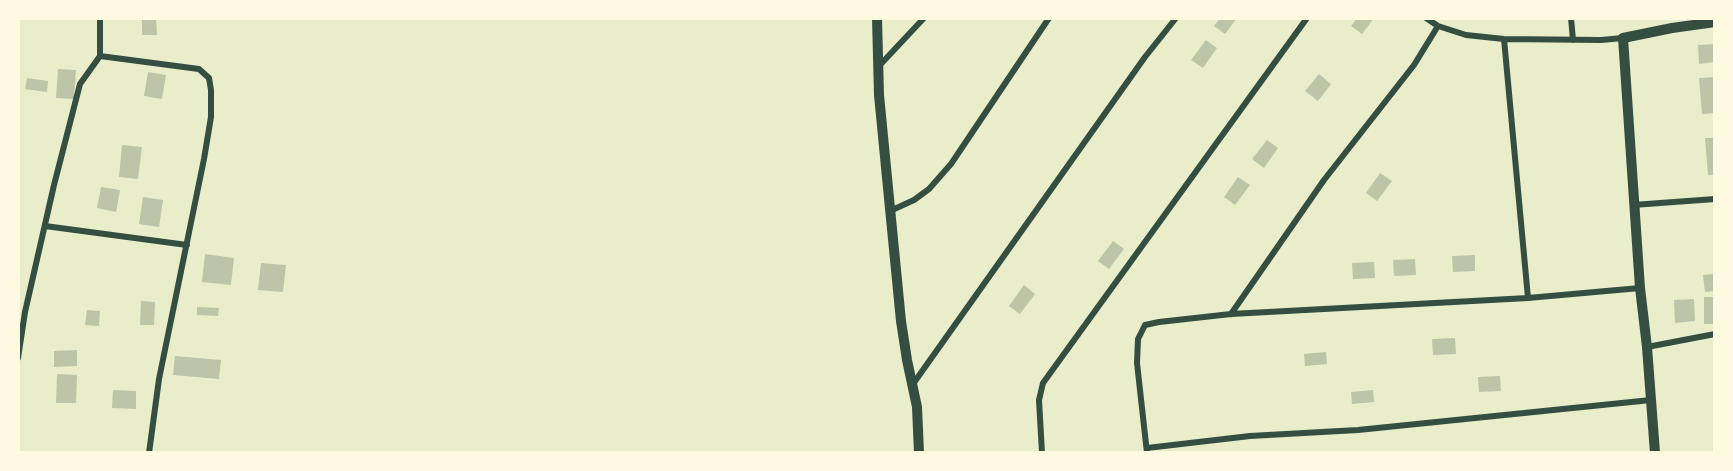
<!DOCTYPE html>
<html>
<head>
<meta charset="utf-8">
<style>
  body { margin:0 }
  #map { position:relative; width:1733px; height:471px; overflow:hidden; background:#e9edc9; font-family:"Alegreya Sans",sans-serif }
  canvas { display:block }
  .frame { position:absolute; inset:0; border:20px solid #fefae0; pointer-events:none }
</style>
</head>
<body>
<div id="map">
<canvas width="1733" height="471"></canvas>
<div class="frame"></div>
</div>
<script>
const c = document.querySelector('canvas').getContext('2d');
c.lineJoin = 'round';
function paint(path, color) { c.fillStyle = color; c.fill(path, 'evenodd'); }
const toPath = rows => new Path2D(rows.map(r => 'M' + r).join(''));
function stroke(path, color, width, dash) { c.strokeStyle = color; c.lineWidth = width; c.lineCap = dash ? 'butt' : 'round'; c.setLineDash(dash || []); c.stroke(path); }
paint(toPath([
  [142,18,156,18,157,35,142,35],
  [1220,18,1237,18,1225,34,1214,26],
  [1357,18,1374,18,1362,34,1351,26],
  [1206,40,1217,48,1203,68,1191,60],
  [1715,44,1715,62,1699,64,1698,45],
  [58,69,76,70,74,99,56,98],
  [148,72,166,75,162,99,144,96],
  [1319,74,1331,84,1318,101,1305,91],
  [1715,77,1715,113,1702,114,1699,78],
  [27,78,48,81,47,92,25,89],
  [1705,138,1715,138,1715,175,1708,175],
  [1267,140,1278,148,1264,168,1252,159],
  [122,145,142,147,138,179,119,177],
  [1380,173,1392,181,1377,201,1366,193],
  [1238,177,1250,185,1235,205,1224,197],
  [101,187,120,190,116,212,97,208],
  [143,197,163,200,159,227,139,224],
  [1113,241,1124,249,1109,269,1098,261],
  [205,254,234,258,231,285,202,282],
  [1475,255,1475,271,1453,272,1452,256],
  [1415,259,1416,275,1394,276,1393,260],
  [1374,262,1375,278,1353,279,1352,263],
  [261,263,286,265,283,292,258,290],
  [1715,274,1715,291,1705,292,1703,275],
  [1024,285,1035,294,1020,314,1009,306],
  [1704,297,1715,297,1715,324,1704,324],
  [1694,299,1695,321,1675,323,1674,300],
  [141,301,155,302,154,325,140,325],
  [197,307,219,308,218,316,197,315],
  [87,310,100,311,99,326,85,325],
  [1455,338,1456,354,1433,355,1432,339],
  [77,350,77,366,54,367,54,351],
  [1326,352,1327,364,1305,366,1304,354],
  [175,356,221,360,219,379,173,375],
  [57,374,77,375,76,403,56,403],
  [1500,376,1501,391,1479,392,1478,377],
  [113,390,136,391,136,409,112,408],
  [1373,390,1374,402,1352,404,1351,392]
]), '#bcc5a7');
stroke(toPath([
  [1426,18,1438,26,1466,35,1504,39,1601,40,1623,38],
  [1571,18,1573,40],
  [1504,39,1528,298],
  [100,56,199,69,209,78,211,90,211,117,204,159,159,379,149,453],
  [879,66,924,18],
  [1633,205,1715,199],
  [890,211,914,200,929,189,951,164,1049,18],
  [45,226,187,245],
  [1231,314,1324,180,1414,65,1438,26],
  [1647,347,1715,334],
  [18,358,25,312,54,185,80,84,100,56,100,18],
  [913,384,1145,57,1176,18],
  [1147,448,1250,436,1358,430,1651,400],
  [1042,453,1039,400,1043,383,1307,18],
  [1147,453,1137,363,1138,339,1145,325,1159,322,1231,314,1528,298,1640,288]
]), '#344e41', 6);
stroke(toPath([
  [877,18,879,95,885,157,901,321,907,360,917,407,919,453],
  [1655,453,1647,347,1640,288,1623,38,1672,28,1715,22]
]), '#344e41', 10);
</script>
</body>
</html>
